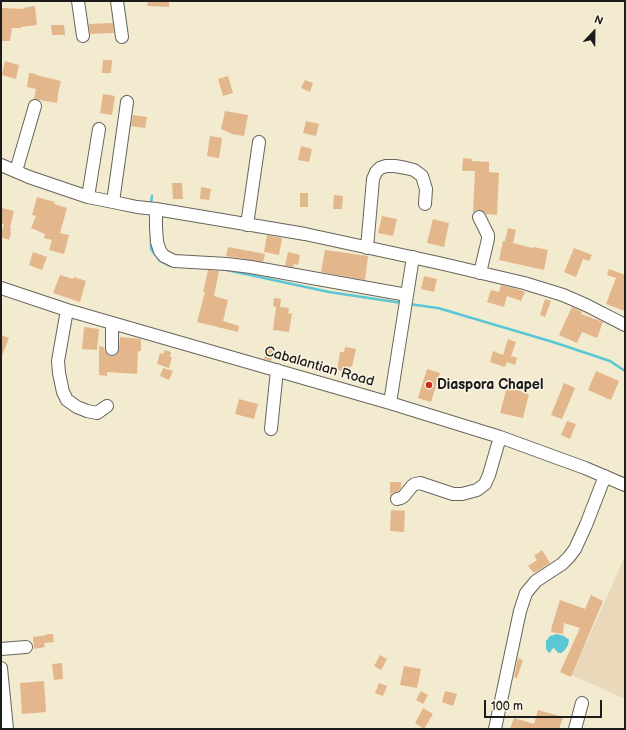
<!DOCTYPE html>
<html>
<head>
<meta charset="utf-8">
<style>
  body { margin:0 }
  #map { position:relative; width:626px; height:730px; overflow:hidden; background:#f2ebd0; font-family:"Balsamiq Sans",sans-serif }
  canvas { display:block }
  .frame { position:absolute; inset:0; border:2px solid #1c1c1c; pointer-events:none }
  .north { position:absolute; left:574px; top:12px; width:40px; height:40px; -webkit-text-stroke:3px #fcf5e5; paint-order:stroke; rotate:22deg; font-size:11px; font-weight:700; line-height:16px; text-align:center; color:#1c1c1c }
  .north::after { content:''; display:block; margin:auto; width:14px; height:18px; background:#1c1c1c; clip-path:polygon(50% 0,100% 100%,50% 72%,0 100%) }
  .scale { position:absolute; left:484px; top:700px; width:118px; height:18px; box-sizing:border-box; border:2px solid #1c1c1c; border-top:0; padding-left:5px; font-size:12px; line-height:14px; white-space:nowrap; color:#1c1c1c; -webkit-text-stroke:3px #fcf5e5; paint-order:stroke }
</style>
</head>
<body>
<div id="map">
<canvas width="626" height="730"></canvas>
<div class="frame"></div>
<div class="north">N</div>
<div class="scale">100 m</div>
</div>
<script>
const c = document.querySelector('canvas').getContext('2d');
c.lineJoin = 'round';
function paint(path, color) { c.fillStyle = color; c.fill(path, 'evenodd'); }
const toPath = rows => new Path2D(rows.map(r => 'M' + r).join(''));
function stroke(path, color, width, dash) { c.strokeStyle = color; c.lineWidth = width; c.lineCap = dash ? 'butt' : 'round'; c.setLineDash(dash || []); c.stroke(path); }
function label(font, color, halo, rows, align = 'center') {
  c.font = font + ' "Balsamiq Sans",sans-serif'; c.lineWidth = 3; c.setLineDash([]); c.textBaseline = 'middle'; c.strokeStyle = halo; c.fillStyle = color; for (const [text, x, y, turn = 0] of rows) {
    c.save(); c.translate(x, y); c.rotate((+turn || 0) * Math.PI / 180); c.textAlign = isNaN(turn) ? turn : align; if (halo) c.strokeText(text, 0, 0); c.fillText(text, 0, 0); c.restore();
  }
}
paint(toPath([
  [625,556,625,699,572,675]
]), '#ead8ba');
paint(toPath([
  [557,634,564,636,568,639,569,640,568,645,565,650,561,653,558,653,554,648,552,649,550,653,549,653,546,649,546,641,550,636]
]), '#5bc6d4');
stroke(toPath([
  [151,203,152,196],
  [151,235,151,249,160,261,168,265,173,266],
  [222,269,329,292,402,303],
  [409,304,438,308,553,342,610,361,625,371]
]), '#5bc6d4', 2.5);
paint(toPath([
  [148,1,169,1,169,7,147,6],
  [35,6,37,25,21,27,21,28,12,28,10,41,1,41,1,8,24,9,23,8],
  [113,23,114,33,90,34,89,24],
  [51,25,64,25,65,35,52,35],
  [103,60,112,60,111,73,102,73],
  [5,61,19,65,16,79,2,75],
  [29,73,36,74,36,75,61,81,58,94,57,103,34,99,36,89,27,87],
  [228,76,233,93,223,96,218,79],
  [305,80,313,83,310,92,301,88],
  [103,94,115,96,112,115,100,113],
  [225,111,248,115,244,136,232,134,221,129],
  [133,115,147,117,145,128,131,126],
  [306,121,319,124,316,136,303,133],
  [210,136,222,138,219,158,207,156],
  [301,146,312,149,309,162,298,160],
  [463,158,472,159,472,161,489,162,489,172,499,173,497,215,486,214,483,211,480,210,476,210,473,212,475,171,462,171],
  [172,183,182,183,183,199,173,199],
  [201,187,211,189,209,200,200,199],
  [300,193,308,193,308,207,300,207],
  [334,195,343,196,342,209,333,209],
  [37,197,55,202,54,204,67,208,60,233,69,235,64,254,49,250,52,240,44,238,45,234,31,228,36,216,32,215],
  [2,208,14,211,10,228,11,228,10,232,11,233,9,240,1,237,1,234,4,224,1,223,1,212],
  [382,216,397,219,393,236,378,233],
  [433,219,449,223,444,247,427,243],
  [508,228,516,230,513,243,533,248,534,247,548,250,544,270,499,260,503,241,505,241],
  [267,235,281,238,282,239,279,255,264,252],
  [228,247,265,254,263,262,226,256],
  [574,248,592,255,589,261,583,259,576,277,564,272],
  [325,250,368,256,365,280,321,272],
  [33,252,47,257,42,270,29,265],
  [288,252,300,255,298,265,294,264,293,267,285,266],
  [609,269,625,275,625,311,606,304,616,278,607,275],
  [208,270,219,271,214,296,228,300,223,321,239,326,238,332,197,322,205,292,203,292],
  [60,275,73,279,74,277,86,281,80,302,53,293],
  [424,276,437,279,434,292,421,289],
  [501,285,517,289,525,292,521,301,507,296,504,307,487,302,491,290,499,292],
  [274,298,281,299,280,307,289,308,288,313,292,314,289,332,273,330,276,307,273,306],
  [545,299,551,301,545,317,540,315],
  [572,307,582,312,581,314,603,322,597,338,582,332,577,343,559,335],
  [84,327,99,329,97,350,82,349],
  [1,335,9,338,1,358],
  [120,337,141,339,141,351,138,351,137,374,107,372,107,376,99,375,99,346,104,347,105,352,109,356,115,356,118,353,119,349],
  [508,339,516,342,511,356,517,358,515,365,507,362,505,367,490,362,493,351,503,355],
  [267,346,274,348,271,361,264,359],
  [345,347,356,349,352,367,350,366,349,374,343,373,343,371,337,370,340,352,344,352],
  [165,350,171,352,170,357,172,357,169,368,157,364,160,353,163,354],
  [163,368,173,371,169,380,160,376],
  [427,369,440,373,431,402,418,398],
  [596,371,619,381,611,400,588,390],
  [509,379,523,383,521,392,529,394,523,418,500,413],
  [564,383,575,388,562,419,551,415],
  [239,399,258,404,254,419,235,414],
  [567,421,576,424,570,439,561,435],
  [390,482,401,482,401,488,398,491,392,493,390,496],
  [391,510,405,511,404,532,390,531],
  [542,550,550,563,534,573,528,566,537,560,534,556],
  [591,595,603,601,571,677,560,672,580,628,564,623,563,634,551,632,552,626,560,600,585,609],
  [46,634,53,634,54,642,44,643,45,647,34,649,33,637,47,635],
  [380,655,387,659,381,670,374,666],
  [518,658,523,660,517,678,514,677],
  [62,663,63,679,54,680,52,664],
  [404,666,421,669,417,688,400,685],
  [44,681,46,712,22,714,20,683],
  [379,683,387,686,383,696,375,693],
  [421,691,428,695,423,704,416,700],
  [445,691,457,694,453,706,442,702],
  [423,708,433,714,424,729,415,723],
  [538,710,563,717,559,729,510,729,514,718,534,724]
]), '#e3b68b');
const minor = toPath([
  [78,1,83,36],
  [117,1,122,37],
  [1,165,29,177,88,197,113,202,137,207,156,209,305,234,439,263,524,283,563,295,586,305,625,325],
  [16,171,35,106],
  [88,197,99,129],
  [113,202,127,102],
  [156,209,156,227,157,242,160,251,164,256,174,261,227,264,251,267,407,295],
  [479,217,488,235,488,239,480,273],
  [247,225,259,142],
  [367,248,373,179,376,172,380,168,386,166,395,166,406,168,414,170,422,176,426,189,425,204],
  [1,288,67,310,390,403,500,437,585,468,625,485],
  [67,310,58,361,59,373,63,392,67,400,77,407,87,411,97,413,107,406],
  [112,349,112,323],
  [390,403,413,257],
  [271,429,277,370],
  [397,499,401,498,404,496,412,486,415,484,420,483,453,494,462,494,477,490,485,484,489,475,500,437],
  [1,649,26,647],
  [1,668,7,729],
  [495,729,520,611,526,593,536,581,562,564,569,557,575,549,586,525,605,476],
  [575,729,582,703]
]);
stroke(minor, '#67645b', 14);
stroke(minor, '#fff', 12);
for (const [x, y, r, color] of [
  [429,385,4,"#c8321e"]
]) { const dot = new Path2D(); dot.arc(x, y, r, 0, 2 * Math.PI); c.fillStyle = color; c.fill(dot); stroke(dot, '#fcf5e5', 1.5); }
label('14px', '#1c1c1c', '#fcf5e5', [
  ["Cabalantian Road",319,367,16]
]);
label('bold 14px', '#1c1c1c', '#fcf5e5', [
  ["Diaspora Chapel",437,385]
], 'left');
</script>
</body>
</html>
